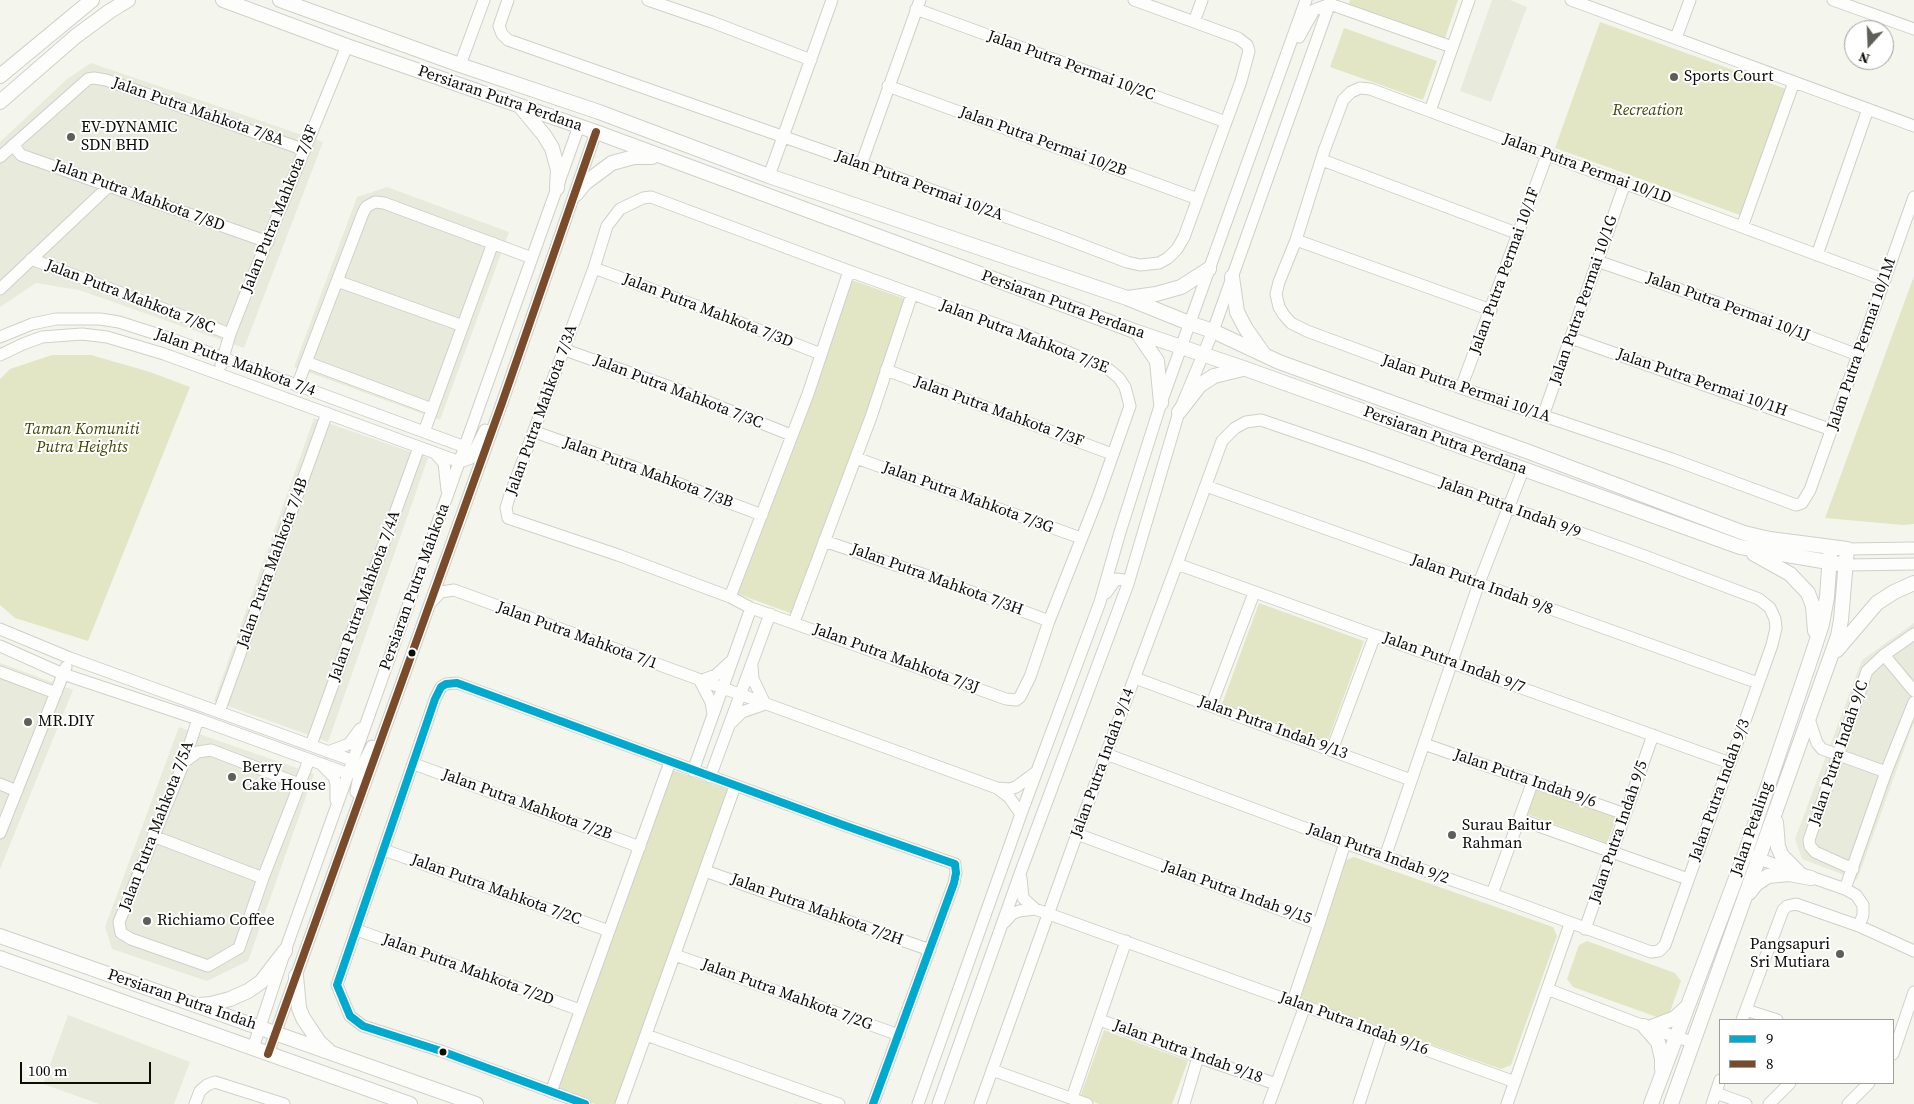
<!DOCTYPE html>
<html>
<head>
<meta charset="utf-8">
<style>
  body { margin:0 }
  #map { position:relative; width:1914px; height:1104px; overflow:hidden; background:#f4f6ee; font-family:"Source Serif 4",serif }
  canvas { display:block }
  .legend { position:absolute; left:1719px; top:1019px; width:175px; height:65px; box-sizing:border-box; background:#fff; border:1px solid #9e9e9c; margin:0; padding:6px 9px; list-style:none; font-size:15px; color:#0d0d08 }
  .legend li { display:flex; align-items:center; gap:10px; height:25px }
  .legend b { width:25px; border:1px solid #9e9e9c }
  .north { position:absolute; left:1844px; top:20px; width:50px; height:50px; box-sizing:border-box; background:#fff; border:1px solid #9e9e9c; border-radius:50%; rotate:200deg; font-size:14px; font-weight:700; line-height:20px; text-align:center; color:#0d0d08 }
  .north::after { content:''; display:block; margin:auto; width:18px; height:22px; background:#5e5f58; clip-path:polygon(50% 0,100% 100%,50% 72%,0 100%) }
  .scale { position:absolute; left:20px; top:1062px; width:131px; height:22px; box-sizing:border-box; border:2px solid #0d0d08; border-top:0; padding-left:6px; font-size:15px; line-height:18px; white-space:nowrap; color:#0d0d08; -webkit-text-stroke:4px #fff; paint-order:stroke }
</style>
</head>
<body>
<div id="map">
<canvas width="1914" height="1104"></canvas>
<ul class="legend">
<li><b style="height:6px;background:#00a9ce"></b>9</li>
<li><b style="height:6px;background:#7a4b2a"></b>8</li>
</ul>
<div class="north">N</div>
<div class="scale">100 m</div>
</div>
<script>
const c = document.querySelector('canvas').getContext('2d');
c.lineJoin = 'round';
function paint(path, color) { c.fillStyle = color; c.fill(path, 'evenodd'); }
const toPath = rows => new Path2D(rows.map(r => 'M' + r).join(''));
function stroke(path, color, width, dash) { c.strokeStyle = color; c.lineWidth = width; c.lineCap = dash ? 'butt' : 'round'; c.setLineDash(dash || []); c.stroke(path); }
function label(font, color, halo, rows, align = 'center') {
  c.font = font + ' "Source Serif 4",serif'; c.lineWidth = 4; c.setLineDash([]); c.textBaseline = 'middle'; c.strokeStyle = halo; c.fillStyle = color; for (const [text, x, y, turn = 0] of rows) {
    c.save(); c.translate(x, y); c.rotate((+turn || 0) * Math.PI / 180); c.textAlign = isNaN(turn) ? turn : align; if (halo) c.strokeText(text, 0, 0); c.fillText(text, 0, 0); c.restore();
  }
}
paint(toPath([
  [1492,0,1510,0,1527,7,1491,102,1460,91],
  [91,63,323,142,244,348,79,290,36,283,0,307,0,142,67,79],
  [387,187,509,232,440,420,294,367,357,197],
  [314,418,428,458,328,742,214,701],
  [1914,623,1914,722,1857,880,1802,859,1795,839,1862,660],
  [0,663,73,690,0,869],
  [179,727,314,774,248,961,207,981,112,949,105,927],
  [68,1015,190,1062,174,1104,99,1104,43,1084]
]), '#e8eadb');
paint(toPath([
  [1350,0,1458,0,1444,41,1348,7],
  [1600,22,1786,89,1740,215,1555,148],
  [1344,28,1437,61,1423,100,1330,67],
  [1914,276,1914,524,1903,525,1825,518],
  [849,279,908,300,793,614,735,593],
  [52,355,91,355,150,372,190,387,88,641,15,618,0,605,0,379,10,369],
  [1259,603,1364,641,1327,743,1222,704],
  [670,769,729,790,619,1104,595,1104,555,1089],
  [1537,787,1617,816,1607,843,1527,814],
  [1354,857,1553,927,1557,936,1511,1065,1501,1069,1296,997,1346,860],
  [1587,941,1675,973,1681,981,1670,1012,1657,1017,1573,987,1567,979,1579,945],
  [1104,1030,1188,1061,1172,1104,1099,1104,1080,1097]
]), '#e2e6c5');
const minor = toPath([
  [508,0,499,26,502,34,508,40,824,151,1056,235,1127,262,1140,265,1159,263,1168,258,1177,249,1184,237,1241,81,1249,51,1247,45,1238,38,1134,0],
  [648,0,712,22,811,60],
  [1571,0,1914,126],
  [1833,0,1914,29],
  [1330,4,1452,47],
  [916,9,1226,122],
  [1194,22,1202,0],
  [1299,37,1314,10,1330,4],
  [1676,38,1690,0],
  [460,65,484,0],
  [888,86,1198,199],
  [1430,111,1469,0],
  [13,145,21,155,268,242],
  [0,157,88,79,94,78,106,80,305,150],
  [1322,160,1519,234],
  [861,165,920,0],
  [769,176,832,0],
  [651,197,849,271,1021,333,1107,368,1119,378,1125,387,1130,406,1098,497,1049,621,1030,677,1020,697,1016,700,1006,699,751,608,730,597,618,555,508,518,506,508,509,498,594,268,607,226,620,209,643,198,651,197],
  [1742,227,1794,82],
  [1296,240,1491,310],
  [1817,255,1868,109],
  [31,259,230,334],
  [1597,261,1724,305,1858,355],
  [594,268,705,309,821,354],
  [1885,280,1370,89,1360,88,1351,92,1343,100,1324,151,1296,240,1279,282,1276,294,1279,307,1284,315,1291,323,1307,331,1461,388,1672,459,1796,505,1802,503,1810,490,1914,197],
  [337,281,463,326],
  [0,289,109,186],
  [0,337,32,324,56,319,100,319,119,322,169,338,465,447],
  [1571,338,1832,430],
  [565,350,676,389,791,435],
  [0,355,23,344,42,337,82,334,107,337,164,354,460,462],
  [306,362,432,409],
  [221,365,230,334,248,288,347,46],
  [886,370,1112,454],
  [297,386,363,213,366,207,375,202,384,203,532,258],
  [1461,388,1547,155],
  [1543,416,1625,183],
  [424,432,493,243],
  [535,432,648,472,762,515],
  [436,454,444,463,447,490],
  [856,458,1081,538],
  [460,462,471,458,485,430],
  [1206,486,1758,683],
  [824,541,937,579,1049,621],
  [1847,549,1914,548],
  [1177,564,1730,763],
  [1846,565,1914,564],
  [1106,593,1116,579,1124,580,1128,584],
  [730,597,808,394,849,271],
  [431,602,441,592,454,590,997,788,1009,797,1021,814],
  [794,622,871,417,912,294],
  [0,629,70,658,354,761],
  [0,646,63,674,198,719,349,774],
  [1884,655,1914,691],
  [752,666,753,679,765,704],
  [0,672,56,693],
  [1135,678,1411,780],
  [700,681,716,675,730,662],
  [700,681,711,702,713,714],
  [1211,706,1254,593],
  [219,712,327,413],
  [198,719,184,762,119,922,121,933,131,939,208,966,239,948,263,878,309,760],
  [1809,719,1817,743,1822,749,1886,772],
  [732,722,742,712,765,704],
  [1424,744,1625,814],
  [311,745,419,447],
  [1332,750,1375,635],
  [328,752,349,744,360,729],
  [184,762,198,752,211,750,299,784],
  [414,764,640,847],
  [323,766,334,777,336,784,336,800],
  [693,771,751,608],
  [710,777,770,614],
  [0,784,17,791],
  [997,788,1010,789,1016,787,1035,773],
  [356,792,360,770,372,746],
  [1519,819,1688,879],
  [0,833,66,667],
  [1077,834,1319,924,1345,843],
  [153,836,263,878],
  [384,850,609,931],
  [1745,854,1845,889,1856,895,1863,905,1863,915,1859,926],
  [1385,857,1479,583,1523,470],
  [1853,869,1815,852,1810,846,1809,840,1867,671,1884,655,1914,634],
  [705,871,930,950],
  [1021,878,1023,898,1035,909],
  [1845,889,1886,772,1914,702],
  [1492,894,1533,781],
  [1005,922,1012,914,1019,911,1035,909,1515,1082],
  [1585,929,1653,735],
  [357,930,580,1010],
  [675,955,899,1035],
  [1547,989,1649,1028,1692,1042],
  [1293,1001,1319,924],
  [1746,1010,1777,1020],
  [1100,1020,1198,1057,1276,1084],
  [1742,1020,1783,910,1787,906,1796,904,1859,926,1914,951],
  [646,1035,839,1104],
  [253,1048,285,951,579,126],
  [268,1054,502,403,596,132],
  [1893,1054,1914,992],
  [992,1070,1087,1104],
  [551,1092,670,762],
  [1716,1093,1746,1104],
  [1072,1098,1126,941],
  [195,1104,200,1091,207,1085,215,1082,284,1104],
  [585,1104,441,1051,363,1026,350,1016,337,985,435,699,441,687,446,684,457,683,846,826,955,864,956,873,954,883,873,1104],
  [621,1104,735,786],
  [918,1104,1021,814,1100,602,1120,532,1161,403,1306,0],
  [938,1104,1021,871,1128,584,1179,412,1213,331,1331,0],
  [980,1104,1077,834,1106,754,1177,564,1222,441,1235,428,1246,422,1261,420,1369,457,1642,555,1759,599,1770,608,1775,619,1776,628,1772,645,1665,945,1659,951,1651,952,1492,894,1345,843,1106,754],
  [1184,1104,1198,1057],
  [1269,1104,1305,1006],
  [1359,1104,1382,1034],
  [1507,1104,1570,924],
  [1712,1104,1720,1080],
  [1769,1104,1790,1083],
  [1848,1104,1869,1083]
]);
const major = toPath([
  [223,0,347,46,596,132,1137,332,1246,369,1740,547,1846,565],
  [280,0,460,65,599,112,769,176,1127,298,1189,323,1213,331,1279,362,1529,452,1744,533,1770,539,1847,549,1841,620,1838,636,1671,1104],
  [0,76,92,0],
  [0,102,76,36,110,11,128,0],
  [520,106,544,135,552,148,558,170,557,188],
  [576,194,585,183,612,163,634,157,652,157],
  [1232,277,1237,312,1246,329,1263,353],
  [1128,298,1156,294,1181,287,1209,269],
  [1137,332,1157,361,1161,403],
  [1179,412,1200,385,1214,376,1243,369],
  [1754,554,1790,574,1808,593,1813,606,1815,631],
  [1837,650,1877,603,1894,592,1914,583],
  [1776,822,1778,847,1782,856,1798,872],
  [1749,893,1756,884,1768,876,1789,874,1811,878],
  [0,936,476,1104],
  [0,958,410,1104],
  [296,976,299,1008,303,1018,319,1042,328,1050],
  [200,1005,211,1004,230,999,248,991,261,982,285,951],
  [1644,1026,1658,1042,1662,1059,1662,1069],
  [1649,1028,1675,1018,1686,1008],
  [1651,1104,1745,854,1813,652,1822,624,1827,597,1830,555]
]);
stroke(minor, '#cfd0ca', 13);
stroke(major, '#cfd0ca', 16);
stroke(minor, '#fdfefc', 11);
stroke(major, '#fdfefc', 14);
stroke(toPath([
  [585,1104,441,1051,363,1026,350,1016,337,985,435,699,441,687,446,684,457,683,846,826,955,864,956,873,954,883,873,1104]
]), '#00a9ce', 8);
stroke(toPath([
  [268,1054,502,403,596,132]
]), '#7a4b2a', 8);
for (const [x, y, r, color] of [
  [1674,77,5,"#5e5f58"],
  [71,137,5,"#5e5f58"],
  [412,653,4.5,"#0d0d08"],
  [28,722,5,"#5e5f58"],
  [232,777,5,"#5e5f58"],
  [1452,835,5,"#5e5f58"],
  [147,921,5,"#5e5f58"],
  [1840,954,5,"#5e5f58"],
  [443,1052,4.5,"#0d0d08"]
]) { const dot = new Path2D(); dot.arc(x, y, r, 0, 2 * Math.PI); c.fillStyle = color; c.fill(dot); stroke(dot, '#fff', 2); }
label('16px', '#0d0d08', '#fff', [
  ["Jalan Putra Permai 10/2C",1071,66,20],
  ["Persiaran Putra Perdana",500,99,19],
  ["Jalan Putra Mahkota 7/8A",198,112,19],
  ["Jalan Putra Permai 10/2B",1043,142,20],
  ["Jalan Putra Permai 10/1D",1587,169,20],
  ["Jalan Putra Permai 10/2A",919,186,20],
  ["Jalan Putra Mahkota 7/8D",139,196,20],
  ["Jalan Putra Mahkota 7/8F",280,209,-68],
  ["Jalan Putra Permai 10/1F",1505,271,-70],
  ["Jalan Putra Mahkota 7/8C",130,297,21],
  ["Jalan Putra Permai 10/1G",1584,300,-71],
  ["Persiaran Putra Perdana",1063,305,20],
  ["Jalan Putra Permai 10/1J",1728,307,20],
  ["Jalan Putra Mahkota 7/3D",708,311,21],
  ["Jalan Putra Mahkota 7/3E",1024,337,21],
  ["Jalan Putra Permai 10/1M",1862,344,-71],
  ["Jalan Putra Mahkota 7/4",235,363,20],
  ["Jalan Putra Permai 10/1H",1702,383,19],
  ["Jalan Putra Permai 10/1A",1466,389,19],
  ["Jalan Putra Mahkota 7/3C",678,392,21],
  ["Jalan Putra Mahkota 7/3A",542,410,-70],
  ["Jalan Putra Mahkota 7/3F",999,412,20],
  ["Persiaran Putra Perdana",1445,441,20],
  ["Jalan Putra Mahkota 7/3B",648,473,20],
  ["Jalan Putra Mahkota 7/3G",968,498,20],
  ["Jalan Putra Indah 9/9",1510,508,20],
  ["Jalan Putra Mahkota 7/4B",273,563,-70],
  ["Jalan Putra Mahkota 7/3H",937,580,20],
  ["Jalan Putra Indah 9/8",1482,585,20],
  ["Persiaran Putra Mahkota",415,587,-70],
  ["Jalan Putra Mahkota 7/4A",365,596,-70],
  ["Jalan Putra Mahkota 7/1",577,636,20],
  ["Jalan Putra Mahkota 7/3J",896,659,20],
  ["Jalan Putra Indah 9/7",1454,663,20],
  ["Jalan Putra Indah 9/13",1273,728,20],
  ["Jalan Putra Indah 9/C",1839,753,-71],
  ["Jalan Putra Indah 9/14",1103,763,-70],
  ["Jalan Putra Indah 9/6",1525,779,19],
  ["Jalan Putra Indah 9/3",1720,790,-70],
  ["Jalan Putra Mahkota 7/2B",527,805,20],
  ["Jalan Putra Mahkota 7/5A",157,826,-69],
  ["Jalan Petaling",1752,829,-71],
  ["Jalan Putra Indah 9/5",1619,832,-71],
  ["Jalan Putra Indah 9/2",1378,854,20],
  ["Jalan Putra Mahkota 7/2C",496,890,20],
  ["Jalan Putra Indah 9/15",1237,893,20],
  ["Jalan Putra Mahkota 7/2H",817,910,20],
  ["Jalan Putra Mahkota 7/2D",468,970,20],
  ["Jalan Putra Mahkota 7/2G",787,995,20],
  ["Persiaran Putra Indah",182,1000,19],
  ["Jalan Putra Indah 9/16",1354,1024,20],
  ["Jalan Putra Indah 9/18",1188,1052,20]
]);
label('16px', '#0d0d08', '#fff', [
  ["Sports Court",1684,77],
  ["EV-DYNAMIC",81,128],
  ["SDN BHD",81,146],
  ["MR.DIY",38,722],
  ["Berry",242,768],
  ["Cake House",242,786],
  ["Surau Baitur",1462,826],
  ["Rahman",1462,844],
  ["Richiamo Coffee",157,921],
  ["Pangsapuri",1830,945,"right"],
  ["Sri Mutiara",1830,963,"right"]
], 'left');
label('italic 16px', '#434603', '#fff', [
  ["Recreation",1648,111],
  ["Taman Komuniti",82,430],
  ["Putra Heights",82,448]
]);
</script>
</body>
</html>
